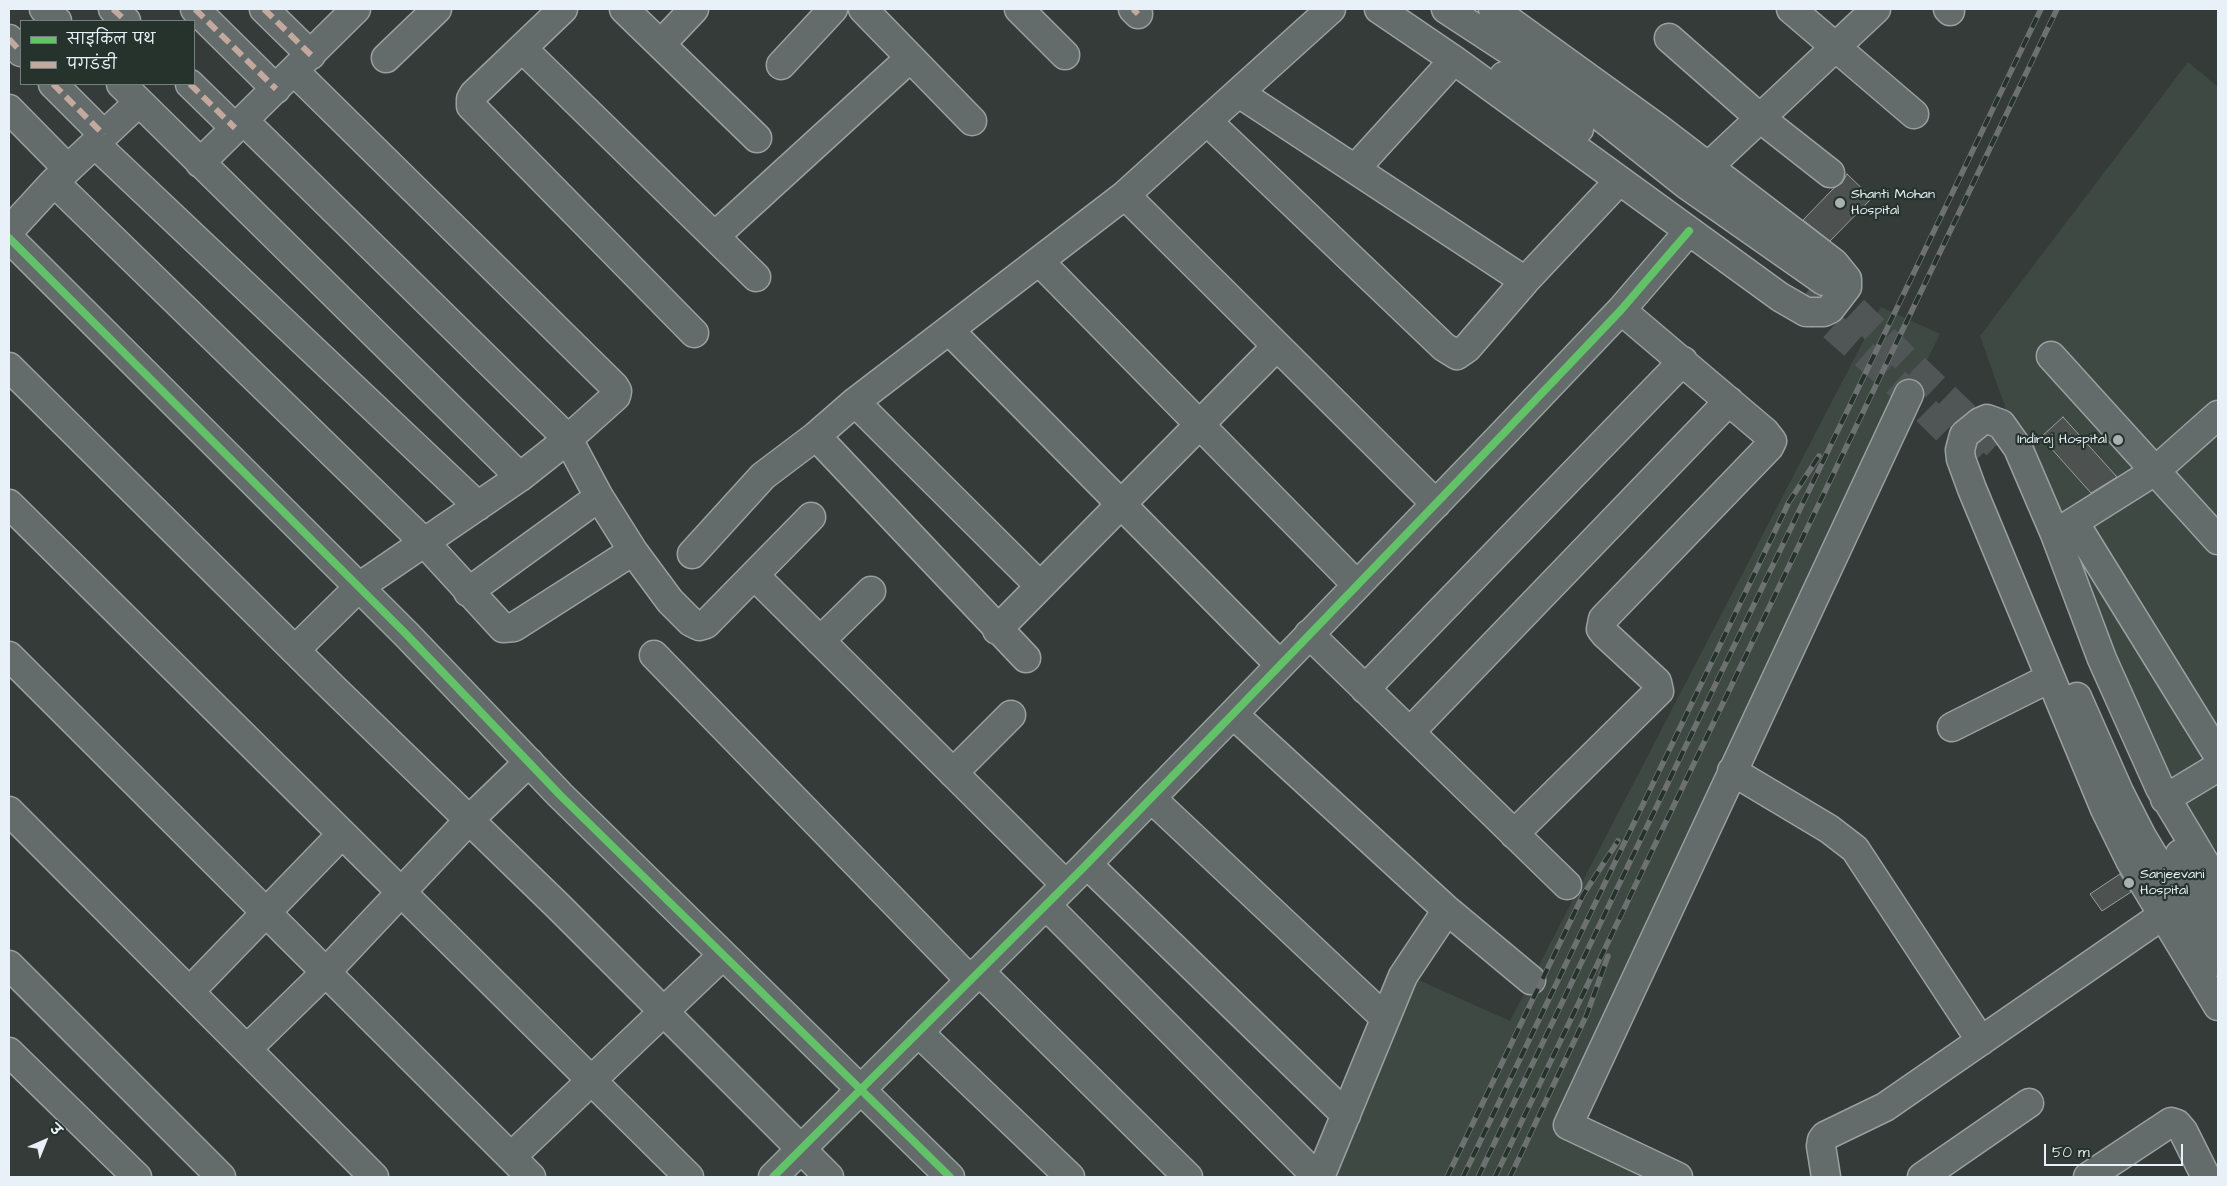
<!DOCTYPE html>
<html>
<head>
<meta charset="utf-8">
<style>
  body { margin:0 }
  #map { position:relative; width:2227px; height:1186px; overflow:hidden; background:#353b38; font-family:"Architects Daughter","Playpen Sans Deva",sans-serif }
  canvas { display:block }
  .frame { position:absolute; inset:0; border:10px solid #e8f1f8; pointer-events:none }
  .legend { position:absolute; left:20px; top:20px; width:175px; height:65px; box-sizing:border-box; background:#26332d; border:1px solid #747f7e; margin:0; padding:6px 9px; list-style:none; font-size:15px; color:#e8f1f8 }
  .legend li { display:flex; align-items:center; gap:10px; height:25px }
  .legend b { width:25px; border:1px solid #747f7e }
  .north { position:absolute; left:20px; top:1116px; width:50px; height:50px; -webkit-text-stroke:4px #26332d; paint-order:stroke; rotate:44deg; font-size:14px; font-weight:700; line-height:20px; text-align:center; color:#e8f1f8 }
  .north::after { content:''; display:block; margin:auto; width:18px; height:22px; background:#e8f1f8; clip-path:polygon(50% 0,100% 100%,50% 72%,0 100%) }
  .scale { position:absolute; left:2044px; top:1144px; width:139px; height:22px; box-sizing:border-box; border:2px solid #e8f1f8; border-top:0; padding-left:6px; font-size:15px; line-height:18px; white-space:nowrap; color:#e8f1f8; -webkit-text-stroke:4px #26332d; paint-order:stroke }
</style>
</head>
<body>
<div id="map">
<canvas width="2227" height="1186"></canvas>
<div class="frame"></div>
<ul class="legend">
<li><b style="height:6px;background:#61c268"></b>साइकिल पथ</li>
<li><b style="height:6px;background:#c3a89e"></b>पगडंडी</li>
</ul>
<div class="north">उ</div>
<div class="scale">50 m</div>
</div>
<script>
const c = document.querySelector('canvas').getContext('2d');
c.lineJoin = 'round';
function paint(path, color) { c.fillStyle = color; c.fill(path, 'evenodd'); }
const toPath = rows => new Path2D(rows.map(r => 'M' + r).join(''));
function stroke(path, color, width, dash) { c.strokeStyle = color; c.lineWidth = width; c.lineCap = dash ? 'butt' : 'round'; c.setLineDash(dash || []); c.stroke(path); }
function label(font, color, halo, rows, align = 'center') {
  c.font = font + ' "Architects Daughter",sans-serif'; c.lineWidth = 4.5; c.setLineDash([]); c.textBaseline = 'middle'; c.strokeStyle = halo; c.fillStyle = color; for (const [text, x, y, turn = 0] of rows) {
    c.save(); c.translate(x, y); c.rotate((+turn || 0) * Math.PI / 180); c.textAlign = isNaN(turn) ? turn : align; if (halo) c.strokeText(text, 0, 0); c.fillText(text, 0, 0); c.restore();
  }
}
paint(toPath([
  [2188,62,2218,87,2218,851,2170,799,2054,545,1980,336],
  [1881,307,1940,334,1647,920,1553,1132,1649,1177,1317,1177,1412,977,1510,1021]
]), '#3e4944');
const building = toPath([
  [1847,174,1872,198,1830,241,1803,220,1834,188,1842,183,1847,174],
  [2063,417,2117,477,2091,493,2041,437,2063,417],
  [2120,874,2131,892,2102,911,2090,894,2120,874]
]);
paint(building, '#4d5250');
stroke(building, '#9a9f9f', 1);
stroke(toPath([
  [1824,281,2000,449],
  [1801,299,1909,394,1982,466]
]), '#505655', 28, [28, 14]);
const minor = toPath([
  [44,9,57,21],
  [113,9,126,21],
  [195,9,276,89],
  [264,9,311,55],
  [563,9,474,94,471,99,471,106,694,333],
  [624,9,757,138],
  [863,9,972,121],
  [1019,9,1065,55],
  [1133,9,1138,14],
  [1379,9,1454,60,1780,297,1806,312,1824,312,1830,309,1847,287,1847,279,1834,263,1659,129,1493,9],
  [1446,9,1556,81,1687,185,1824,281],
  [1791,9,1914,114],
  [1948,9,1950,11],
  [1669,38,1760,118,1830,173],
  [9,39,21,52],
  [661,44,694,9],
  [522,48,756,277],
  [386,58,437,9],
  [781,65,833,9],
  [294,71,614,386,617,391,616,396,568,439,520,477,359,587,295,650],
  [1504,76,1541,99,1579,129],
  [53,84,104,135],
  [121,84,520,477],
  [190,84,235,128],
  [1239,93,1525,281],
  [9,109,68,169],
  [243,120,568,439,599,497,633,551,670,601,691,622,699,626,706,624,811,517],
  [1207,121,1444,347,1457,355,1467,348,1525,281,1619,181],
  [95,144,478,506],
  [200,163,356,9],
  [1708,167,1876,9],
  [1355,169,1454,60],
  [54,182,425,543,503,628,514,627,633,551],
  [1125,195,1436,504],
  [9,231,54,182,139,102],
  [715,236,910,58],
  [9,238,407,635,560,795,950,1177],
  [1039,261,1357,585],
  [949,330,1280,665],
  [2051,356,2218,540],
  [9,367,335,690,558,906,829,1177],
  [855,402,1040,586],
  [816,436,1026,658],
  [9,504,689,1177],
  [2074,522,2218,755],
  [2058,532,2155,471,2218,415],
  [692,554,763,476,816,436,855,402,1125,195,1331,9],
  [755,576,1066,885],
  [468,592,599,497],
  [997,630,1277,346],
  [1309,634,1567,885],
  [820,641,871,591],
  [654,655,970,980],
  [9,656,531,1177],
  [1365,689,1683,361],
  [2077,697,2119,792,2142,837,2218,962],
  [1233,714,1447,910,1531,980],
  [1952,727,2050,678],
  [1410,732,1729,401],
  [1732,771,1829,829,1855,849,1981,1041],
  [953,773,1011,715],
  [1151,798,1385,1018],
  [2165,799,2218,767],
  [9,811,374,1177],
  [1514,834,1659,691,1657,682,1605,634,1601,629,1603,619,1769,447,1772,441,1765,432,1621,310],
  [2180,854,2201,894,2218,922],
  [1087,864,1346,1115],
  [2218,885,2160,788,2102,659,2055,534,2018,448,2001,424,1987,419,1980,422,1964,435,1960,450,1961,459,1972,489,2105,809,2131,862,2218,1006],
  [1046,905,1317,1177],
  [9,965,221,1177],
  [979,971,1188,1177],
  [190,991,342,834],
  [918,1032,1070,1177],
  [248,1048,326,972,469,820,529,762],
  [9,1052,137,1177],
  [511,1157,723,955],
  [773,1177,1083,868,1233,714,1504,433,1621,310,1689,231],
  [1320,1177,1403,976,1447,910],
  [1678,1177,1568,1125,1909,394],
  [1826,1177,1821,1146,1822,1140,1825,1136,1885,1107,2163,915],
  [1922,1177,2029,1103],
  [2088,1177,2171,1122,2177,1124,2183,1131,2206,1177]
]);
stroke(minor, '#9a9f9f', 31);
stroke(minor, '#646b6b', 28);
const rail = toPath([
  [1447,1177,1583,895,1618,841],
  [1463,1177,1789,502,1819,456],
  [1478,1177,2041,9],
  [1495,1177,2057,9],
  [1510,1177,1587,1014,1608,956]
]);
stroke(rail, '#6e7171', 5.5);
stroke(rail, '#26332d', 4, [11]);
stroke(toPath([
  [113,9,126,21],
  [195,9,276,89],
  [264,9,311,55],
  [1133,9,1138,14],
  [9,39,21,52],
  [53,84,104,135],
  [190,84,235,128]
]), '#c3a89e', 6, [12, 6]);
stroke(toPath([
  [9,238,407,635,560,795,950,1177],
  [773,1177,1083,868,1233,714,1504,433,1621,310,1689,231]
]), '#61c268', 8);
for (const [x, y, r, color] of [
  [1840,203,6,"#a9b1b5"],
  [2118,440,6,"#a9b1b5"],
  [2129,883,6,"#a9b1b5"]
]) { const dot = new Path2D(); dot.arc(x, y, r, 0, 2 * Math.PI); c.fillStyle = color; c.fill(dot); stroke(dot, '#26332d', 2); }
label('14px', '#e8f1f8', '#26332d', [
  ["Shanti Mohan",1851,195],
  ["Hospital",1851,211],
  ["Indiraj Hospital",2107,440,"right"],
  ["Sanjeevani",2140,875],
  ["Hospital",2140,891]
], 'left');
</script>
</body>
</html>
